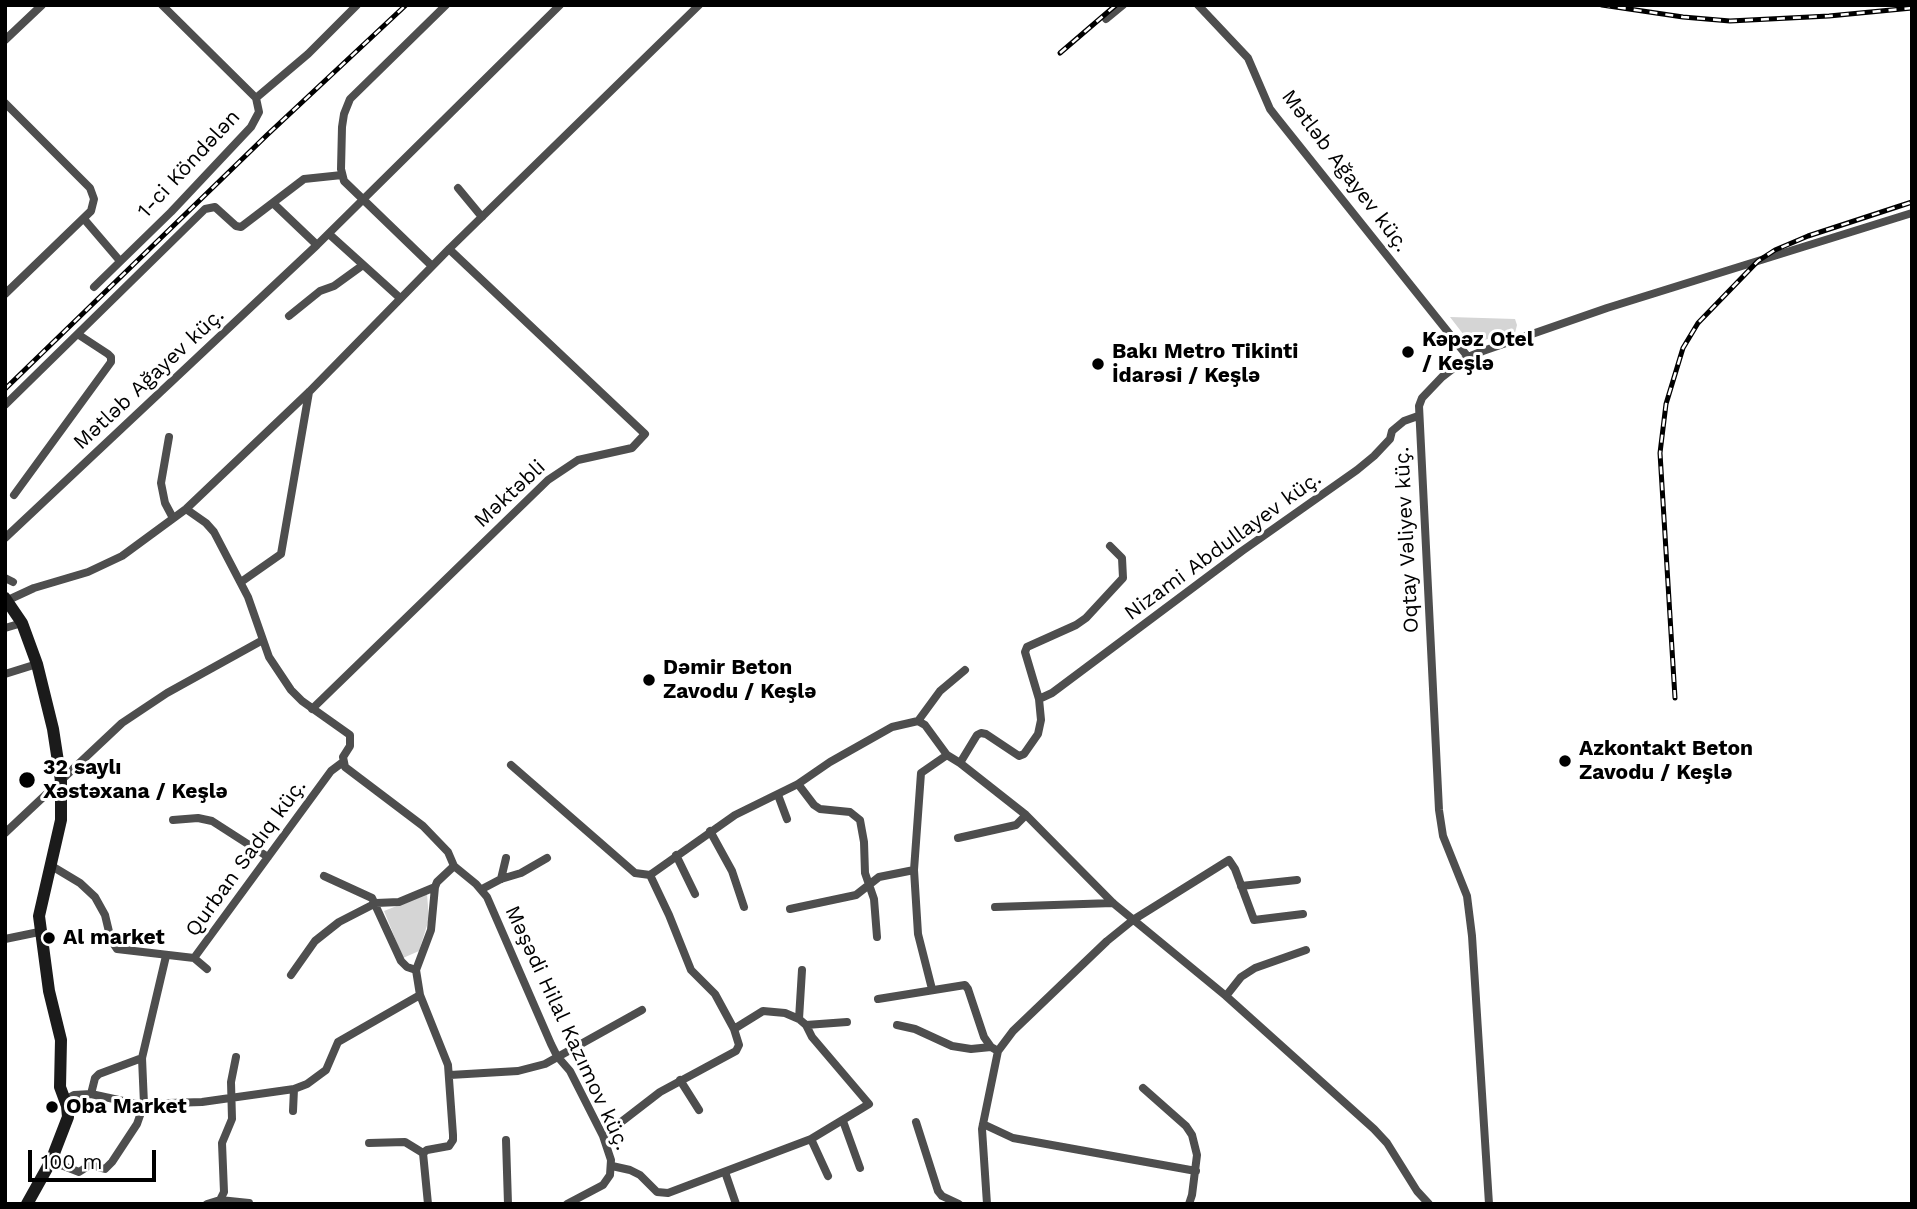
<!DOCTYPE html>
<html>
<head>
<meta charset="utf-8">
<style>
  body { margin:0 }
  #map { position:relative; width:1917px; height:1209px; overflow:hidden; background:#fff; font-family:"Work Sans",sans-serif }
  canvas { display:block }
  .frame { position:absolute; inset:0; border:7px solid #000; pointer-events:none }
  .scale { position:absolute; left:28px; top:1150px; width:128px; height:32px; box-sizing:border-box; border:4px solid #000; border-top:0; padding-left:9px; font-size:21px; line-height:24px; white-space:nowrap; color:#000; -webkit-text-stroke:5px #fff; paint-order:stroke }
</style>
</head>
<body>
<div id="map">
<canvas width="1917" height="1209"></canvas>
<div class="frame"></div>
<div class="scale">100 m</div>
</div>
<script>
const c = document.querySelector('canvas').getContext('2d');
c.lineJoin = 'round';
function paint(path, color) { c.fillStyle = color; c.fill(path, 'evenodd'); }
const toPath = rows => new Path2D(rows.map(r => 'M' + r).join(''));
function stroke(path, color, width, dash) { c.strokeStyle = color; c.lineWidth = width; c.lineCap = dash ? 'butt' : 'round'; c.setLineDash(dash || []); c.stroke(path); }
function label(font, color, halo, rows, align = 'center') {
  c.font = font + ' "Work Sans",sans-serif'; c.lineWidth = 6; c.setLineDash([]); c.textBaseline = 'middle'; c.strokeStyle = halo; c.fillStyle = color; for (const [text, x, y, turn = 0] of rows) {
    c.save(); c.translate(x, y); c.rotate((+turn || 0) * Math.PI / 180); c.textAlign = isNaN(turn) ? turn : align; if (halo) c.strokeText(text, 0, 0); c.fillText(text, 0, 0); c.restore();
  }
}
paint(toPath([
  [1450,317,1515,319,1517,325,1515,333,1470,343],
  [427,894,429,919,419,951,403,958,384,911]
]), '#d5d5d5');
stroke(toPath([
  [162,5,256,98],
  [1198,5,1248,58,1270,109,1277,118,1468,357],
  [1106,19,1123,5],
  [5,40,42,5],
  [5,103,90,188,94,199,91,211,5,294],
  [458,188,482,217],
  [274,204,317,245],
  [84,219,120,261],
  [329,234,400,298],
  [432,266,344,181,341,169,342,127,344,114,350,99,446,5],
  [94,287,171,212,251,127,259,112,256,98,308,54,357,5],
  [289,316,320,291,334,286,363,265],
  [5,405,205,209,215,207,236,226,241,227,304,179,342,175],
  [169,437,161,483,165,503,173,518],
  [14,495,111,362,111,357,108,354,79,335],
  [186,509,206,523,214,532,248,597,269,657,291,690,302,701,350,735,350,746,343,757,345,767,423,826,448,852,454,866,476,884,487,897,551,1044,557,1056,570,1071,603,1136,611,1160,610,1175,603,1185,567,1204],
  [5,538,317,245,560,5],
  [5,578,13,582],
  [241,582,281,554,309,392],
  [8,600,34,588,88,572,122,556,186,509,309,392,449,249,699,5],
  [5,628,22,623],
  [5,674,37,664],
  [1039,699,1052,693,1242,551,1357,470,1374,456,1390,439,1392,431,1404,421,1418,416],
  [312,709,548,480,578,460,632,448,645,434,449,249],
  [918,721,940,691,965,670],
  [960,763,977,735,981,733,986,734,1019,756,1024,754,1038,734,1041,720,1039,699,1025,652,1027,647,1076,625,1086,618,1123,578,1122,558,1110,546],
  [511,765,635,873,650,875,669,915,691,970,715,994,734,1029,739,1045,736,1051,660,1092,603,1136],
  [798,784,814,805,820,809,850,812,860,820,864,842,865,873,874,899,877,937],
  [778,795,787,819],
  [173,820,198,818,212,821,268,857],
  [710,831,732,871,744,907],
  [5,833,122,723,167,693,261,641],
  [958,838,1016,825,1026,815],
  [676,855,695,894],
  [50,865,80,883,95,897,105,915,111,940,117,949,194,958,331,771,343,762],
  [650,875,735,815,798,784,830,762,892,727,918,721,925,725,947,755,960,763,1026,815,1113,903,1226,996,1374,1129,1387,1143,1417,1191,1429,1204],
  [324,876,372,898,401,961,407,967,416,970],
  [501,879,506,858],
  [1241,886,1297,880],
  [482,889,501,879,521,873,547,858],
  [995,907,1113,903],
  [790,909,856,895,879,877,914,870],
  [5,939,39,932],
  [194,958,207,969],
  [291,975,315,941,339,922,376,903,399,902,435,887],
  [932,989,918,934,914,870,921,773,947,755],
  [420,995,448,1065,453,1135,453,1140,449,1146,427,1150,423,1153],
  [1226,996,1241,977,1255,968,1306,950],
  [878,999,965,985,968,989,984,1037,991,1047,998,1051],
  [799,1019,802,970],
  [806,1025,847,1022],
  [897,1025,915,1029,952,1046,971,1049,991,1047],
  [450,1075,518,1071,545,1064,642,1010],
  [680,1080,699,1110],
  [1143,1088,1186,1126,1192,1135,1197,1155,1192,1195,1189,1204],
  [91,1094,95,1078,99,1074,142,1058],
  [65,1100,74,1095,91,1094,137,1104,202,1102,294,1089,307,1084,326,1070,338,1042,420,995,416,970,431,930,435,887,437,882,454,866],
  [293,1111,294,1089],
  [843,1121,860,1168],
  [916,1122,938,1191,942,1196,959,1204],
  [983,1124,1013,1138,1196,1171],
  [811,1139,828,1176],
  [506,1140,508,1204],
  [369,1143,405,1142,423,1153],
  [423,1153,428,1204],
  [51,1161,79,1172,90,1165,105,1169,112,1162,137,1124,144,1104,142,1058,166,956],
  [612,1166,630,1170,640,1175,657,1192,668,1193,811,1139,869,1104,812,1037,806,1025,799,1019,785,1013,763,1011,734,1029],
  [725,1172,736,1204],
  [220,1200,249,1203],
  [207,1204,220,1200,224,1192,222,1143,232,1119,231,1082,236,1057],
  [987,1204,982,1129,998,1051,1013,1031,1107,941,1133,920,1229,860,1235,869,1254,920,1303,914],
  [1489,1204,1472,936,1467,896,1443,836,1439,810,1419,406,1422,398,1442,377,1468,357,1483,351,1607,308,1912,213]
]), '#4e4e4e', 8);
stroke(toPath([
  [5,598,22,623,37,664,53,729,61,781,61,820,39,916,49,991,61,1040,60,1087,67,1106,68,1117,51,1161,27,1204]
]), '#1b1b1b', 12);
const rail = toPath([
  [1602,5,1683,17,1730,21,1829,16,1912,8],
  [1060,53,1116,5],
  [5,389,267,135,406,5],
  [1675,698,1660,453,1666,404,1683,348,1698,323,1758,261,1775,250,1808,236,1912,202]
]);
stroke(rail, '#000', 5);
stroke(rail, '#fff', 2.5, [8]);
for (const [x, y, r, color] of [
  [1408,352,7,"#000"],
  [1098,364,7,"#000"],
  [649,680,7,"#000"],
  [1565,761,7,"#000"],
  [27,780,9,"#000"],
  [49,938,7,"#000"],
  [52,1107,7,"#000"]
]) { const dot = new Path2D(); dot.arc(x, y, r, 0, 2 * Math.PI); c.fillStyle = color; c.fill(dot); stroke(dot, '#fff', 2.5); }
label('21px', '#000', '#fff', [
  ["1-ci Köndələn",189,164,-47],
  ["Mətləb Ağayev küç.",1345,171,53],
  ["Mətləb Ağayev küç.",149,379,-43],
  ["Məktəbli",510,494,-43],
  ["Oqtay Vəliyev küç.",1407,540,-93],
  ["Nizami Abdullayev küç.",1223,546,-36],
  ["Qurban Sadıq küç.",246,858,-54],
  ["Məşədi Hilal Kazımov küç.",567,1028,65]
]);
label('bold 21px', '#000', '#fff', [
  ["Kəpəz Otel",1422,340],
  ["/ Keşlə",1422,364],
  ["Bakı Metro Tikinti",1112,352],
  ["İdarəsi / Keşlə",1112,376],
  ["Dəmir Beton",663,668],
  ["Zavodu / Keşlə",663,692],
  ["Azkontakt Beton",1579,749],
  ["Zavodu / Keşlə",1579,773],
  ["32 saylı",43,768],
  ["Xəstəxana / Keşlə",43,792],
  ["Al market",63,938],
  ["Oba Market",66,1107]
], 'left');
</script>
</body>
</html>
